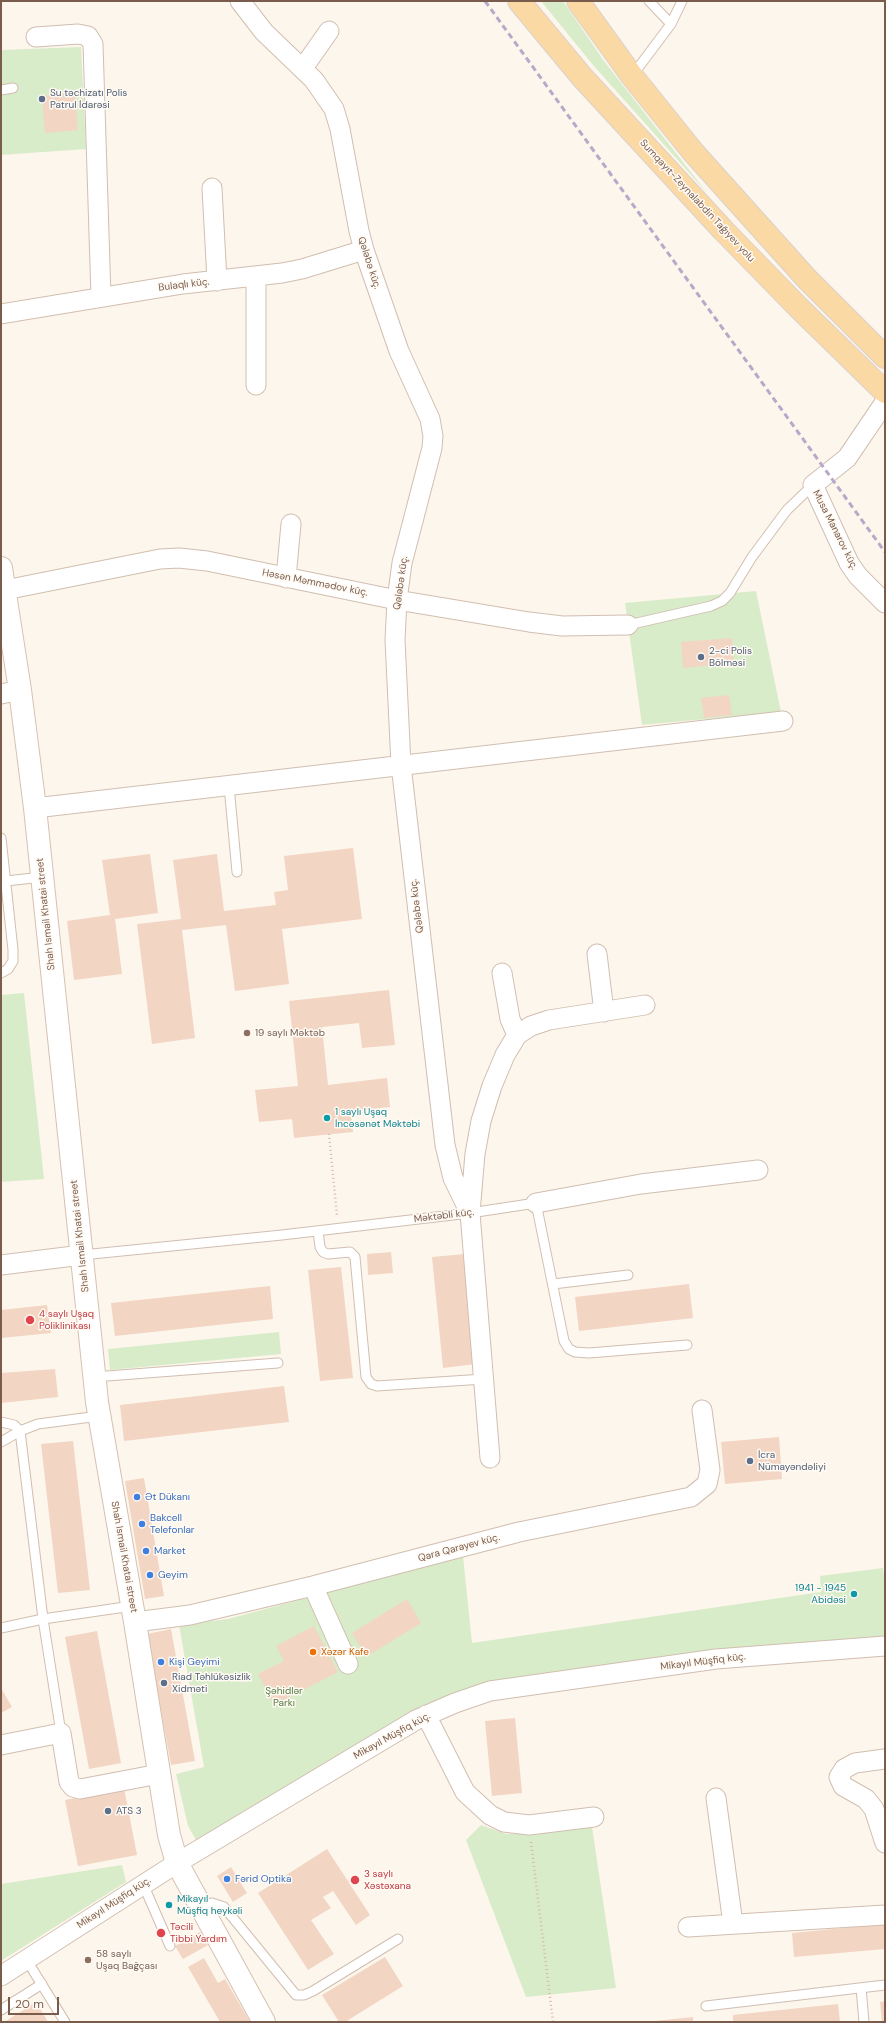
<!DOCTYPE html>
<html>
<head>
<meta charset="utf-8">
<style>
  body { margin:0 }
  #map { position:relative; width:886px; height:2023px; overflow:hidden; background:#fdf6ec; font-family:"DM Sans",sans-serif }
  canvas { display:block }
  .frame { position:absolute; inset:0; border:2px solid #7a5c4d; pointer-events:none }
  .scale { position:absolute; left:8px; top:1997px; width:51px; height:18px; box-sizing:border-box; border:2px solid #7a5c4d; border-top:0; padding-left:5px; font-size:12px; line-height:14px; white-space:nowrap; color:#7a5c4d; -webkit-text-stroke:3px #fffaf3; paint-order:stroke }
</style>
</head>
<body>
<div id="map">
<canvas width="886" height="2023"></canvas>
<div class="frame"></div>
<div class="scale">20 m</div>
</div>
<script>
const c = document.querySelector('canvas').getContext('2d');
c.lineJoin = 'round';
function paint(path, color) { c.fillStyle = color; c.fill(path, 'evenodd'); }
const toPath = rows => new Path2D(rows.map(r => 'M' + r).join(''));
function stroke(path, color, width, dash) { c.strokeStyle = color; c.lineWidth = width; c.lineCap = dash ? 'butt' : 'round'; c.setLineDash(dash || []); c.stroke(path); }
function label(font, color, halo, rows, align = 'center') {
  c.font = font + ' "DM Sans",sans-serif'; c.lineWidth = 3; c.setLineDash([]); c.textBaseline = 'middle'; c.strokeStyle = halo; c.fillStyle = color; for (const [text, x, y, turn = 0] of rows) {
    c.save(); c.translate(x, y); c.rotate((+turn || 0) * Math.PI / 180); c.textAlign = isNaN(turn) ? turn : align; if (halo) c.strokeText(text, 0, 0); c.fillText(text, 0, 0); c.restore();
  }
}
paint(toPath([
  [541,1,563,1,604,61,708,194,593,65],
  [81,47,86,149,1,155,1,50],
  [756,591,781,712,642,725,625,603],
  [24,993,44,1179,1,1182,1,995],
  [279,1332,281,1354,110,1370,108,1349],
  [463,1556,472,1643,821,1592,820,1576,883,1568,885,1585,885,1646,490,1691,200,1847,188,1826,176,1774,204,1767,179,1625,228,1619],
  [481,1825,506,1834,592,1827,616,1988,526,1997,466,1840],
  [122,1865,126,1882,1,1961,1,1884]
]), '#d8ecc9');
paint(toPath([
  [75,93,78,130,45,133,42,96],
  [732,638,734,663,683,668,681,642],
  [729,695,732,715,704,718,701,698],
  [353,848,362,919,282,929,289,984,235,991,226,925,182,930,195,1038,152,1044,137,924,181,919,173,860,217,854,224,911,276,905,274,892,288,890,284,856],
  [150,854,158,913,115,919,122,974,74,980,67,921,110,915,102,860],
  [389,990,395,1045,362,1048,359,1023,322,1027,328,1085,387,1078,390,1107,351,1111,353,1132,294,1138,292,1119,259,1122,255,1090,298,1086,289,1001],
  [391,1252,393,1273,368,1275,367,1254],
  [465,1254,476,1364,443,1368,432,1257],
  [341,1267,353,1378,320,1381,308,1270],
  [689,1284,693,1318,579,1331,575,1297],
  [270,1286,273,1319,115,1336,111,1303],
  [47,1305,51,1333,1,1338,1,1310],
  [55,1369,58,1397,1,1403,1,1373],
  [284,1386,289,1422,124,1441,120,1405],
  [779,1437,782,1479,725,1484,721,1442],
  [73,1441,90,1590,58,1593,41,1444],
  [144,1478,164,1596,145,1599,125,1481],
  [407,1599,421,1623,366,1657,352,1633],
  [314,1626,338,1672,274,1705,258,1674,284,1661,276,1646],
  [171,1629,195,1761,171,1765,147,1634],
  [97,1631,121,1763,89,1769,65,1637],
  [1,1688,12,1707,1,1713],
  [515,1718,522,1793,492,1796,485,1721],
  [124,1788,137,1855,78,1866,65,1800],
  [327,1849,370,1915,356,1925,333,1891,323,1897,331,1908,311,1920,334,1954,308,1970,258,1893],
  [231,1867,247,1893,233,1902,217,1876],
  [885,1924,885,1949,794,1957,792,1933],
  [200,1932,208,1945,183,1959,175,1946],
  [385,1957,403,1986,345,2022,339,2022,322,1995],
  [204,1958,218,1983,225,1979,250,2022,220,2022,188,1967],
  [885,2001,885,2022,882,2022,880,2002],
  [36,2002,48,2022,6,2022,6,2021],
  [838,2004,840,2022,733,2022,733,2015],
  [693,2017,693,2022,655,2022,655,2021]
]), '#f3d5c3');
const lane = toPath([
  [649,1,671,24],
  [632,76,671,24,682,1],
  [1,90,13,88],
  [628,625,711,606,722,601,730,593,752,557,787,510,813,485],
  [229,786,237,872],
  [1,838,13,950,13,961,8,969,1,973],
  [6,881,42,877],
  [318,1231,320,1247,323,1252,328,1254,350,1252,355,1257,366,1377,371,1384,377,1386,484,1379],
  [82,1255,282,1235,470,1213,536,1203,564,1341,569,1349,575,1352,589,1353,687,1345],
  [553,1284,628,1275],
  [94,1377,278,1363],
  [1,1422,14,1425,20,1431,1,1442],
  [1,1628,43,1619,132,1606],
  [61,1733,43,1619,20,1431,38,1424,99,1416],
  [143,1884,170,1946],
  [201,1906,212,1903,224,1907,296,1995,304,1995,313,1991,398,1939],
  [26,1959,65,2022],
  [861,1988,864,2022],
  [706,2006,885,1985],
  [1,2010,42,1984]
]);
const street = toPath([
  [240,1,264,32,314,80,334,109,340,129,359,231,364,250,399,351,430,419,433,436,432,448,402,563,397,600,395,640,401,765,445,1145,453,1178,470,1213],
  [36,37,78,34,88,36,93,44,101,297],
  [303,68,329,31],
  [212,188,217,281],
  [1,314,183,284,282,273,302,269,364,250],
  [256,385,256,277],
  [885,402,847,458,813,485,849,563,858,576,885,603],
  [286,578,291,524],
  [5,590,160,559,179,558,207,561,397,600,529,622,562,626,628,625],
  [1,694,20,690],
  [35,808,783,721],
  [597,954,604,1012],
  [502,973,510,1019,517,1035],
  [536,1203,641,1184,758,1170],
  [1,1265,82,1255],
  [490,1458,470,1213,475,1154,481,1121,492,1086,505,1055,517,1035,531,1026,549,1020,645,1005],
  [313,1586,348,1664],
  [135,1622,190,1615,313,1586,519,1532,691,1497,707,1484,710,1470,702,1410],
  [426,1715,465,1792,490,1815,504,1822,529,1825,594,1817],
  [1,1745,61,1733,69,1782,73,1787,80,1789,159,1774],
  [885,1759,855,1763,844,1769,839,1777,843,1786,866,1799,874,1809,885,1843],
  [716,1798,733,1924],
  [688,1927,885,1915],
  [1,1976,177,1863,416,1720,455,1703,490,1691,716,1659,885,1646]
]);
const secondary = toPath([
  [1,568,20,690,35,808,97,1402,135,1622,169,1835,177,1863,264,2022]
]);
const primary = toPath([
  [519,1,582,77,723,230,798,307,885,392],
  [578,1,632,76,693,152,807,279,885,357]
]);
stroke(lane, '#d1beb0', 11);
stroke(street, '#d1beb0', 21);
stroke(secondary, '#d6c0b0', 24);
stroke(primary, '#dad1cd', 24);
stroke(toPath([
  [329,1134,337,1216],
  [531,1842,553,2022]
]), '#d9b8a5', 2.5, [1, 3]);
stroke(lane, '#fff', 9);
stroke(street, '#fff', 19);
stroke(secondary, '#fff', 22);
stroke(primary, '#fbd9a5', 22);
stroke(toPath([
  [485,1,885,552]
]), '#b9a8c9', 3, [6, 4]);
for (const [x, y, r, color] of [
  [42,99,4,"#5c6f8a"],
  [701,657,4,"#5c6f8a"],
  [247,1033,4,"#8d6e63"],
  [327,1118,4,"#0f9aa8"],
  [30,1320,5,"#e0444e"],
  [750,1461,4,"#5c6f8a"],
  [137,1497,4,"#3f7fe0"],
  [142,1524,4,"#3f7fe0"],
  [146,1551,4,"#3f7fe0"],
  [150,1575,4,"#3f7fe0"],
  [854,1594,4,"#0f9aa8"],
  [313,1652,4,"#e8710a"],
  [161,1662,4,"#3f7fe0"],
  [164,1683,4,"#5c6f8a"],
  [108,1811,4,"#5c6f8a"],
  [227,1879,4,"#3f7fe0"],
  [355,1880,5,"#e0444e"],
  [169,1905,4,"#0f9aa8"],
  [161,1933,5,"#e0444e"],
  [88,1960,4,"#8d6e63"]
]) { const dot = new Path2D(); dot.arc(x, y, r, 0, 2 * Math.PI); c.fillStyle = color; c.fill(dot); stroke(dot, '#fffaf3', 1.5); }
label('10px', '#4e5e75', '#fffaf3', [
  ["Su təchizatı Polis",50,93],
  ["Patrul İdarəsi",50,105],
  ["2-ci Polis",709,651],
  ["Bölməsi",709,663],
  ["İcra",758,1455],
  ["Nümayəndəliyi",758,1467],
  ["Riad Təhlükəsizlik",172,1677],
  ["Xidməti",172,1689],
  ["ATS 3",116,1811]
], 'left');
label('10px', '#7a5c4d', '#fffaf3', [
  ["Sumqayıt-Zeynalabdin Tağıyev yolu",697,201,47],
  ["Qələbə küç.",369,263,72],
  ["Bulaqlı küç.",184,285,-7],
  ["Musa Manarov küç.",835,530,63],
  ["Həsən Məmmədov küç.",315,583,11],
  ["Qələbə küç.",401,583,-82],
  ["Qələbə küç.",417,906,-97],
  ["Shah Ismail Khatai street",46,914,-96],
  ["Məktəbli küç.",444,1216,-7],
  ["Shah Ismail Khatai street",80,1236,-96],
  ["Qara Qarayev küç.",459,1548,-15],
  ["Shah Ismail Khatai street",124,1557,80],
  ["Mikayıl Müşfiq küç.",703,1662,-7],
  ["Mikayıl Müşfiq küç.",392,1736,-29],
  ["Mikayıl Müşfiq küç.",114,1903,-33]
]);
label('10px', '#785e54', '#fffaf3', [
  ["19 saylı Məktəb",255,1033],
  ["58 saylı",96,1954],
  ["Uşaq Bağçası",96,1966]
], 'left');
label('10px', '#0d838f', '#fffaf3', [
  ["1 saylı Uşaq",335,1112],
  ["İncəsənət Məktəbi",335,1124],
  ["1941 - 1945",846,1588,"right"],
  ["Abidəsi",846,1600,"right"],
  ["Mikayıl",177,1899],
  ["Müşfiq heykəli",177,1911]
], 'left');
label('10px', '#be3a42', '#fffaf3', [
  ["4 saylı Uşaq",39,1314],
  ["Poliklinikası",39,1326],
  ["3 saylı",364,1874],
  ["Xəstəxana",364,1886],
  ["Təcili",170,1927],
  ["Tibbi Yardım",170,1939]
], 'left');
label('10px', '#366cbe', '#fffaf3', [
  ["Ət Dükanı",145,1497],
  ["Bakcell",150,1518],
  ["Telefonlar",150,1530],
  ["Market",154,1551],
  ["Geyim",158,1575],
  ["Kişi Geyimi",169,1662],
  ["Fərid Optika",235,1879]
], 'left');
label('10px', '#c56008', '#fffaf3', [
  ["Xəzər Kafe",321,1652]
], 'left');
label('10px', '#537a41', '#fffaf3', [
  ["Şəhidlər",284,1691],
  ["Parkı",284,1703]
]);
</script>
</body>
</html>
